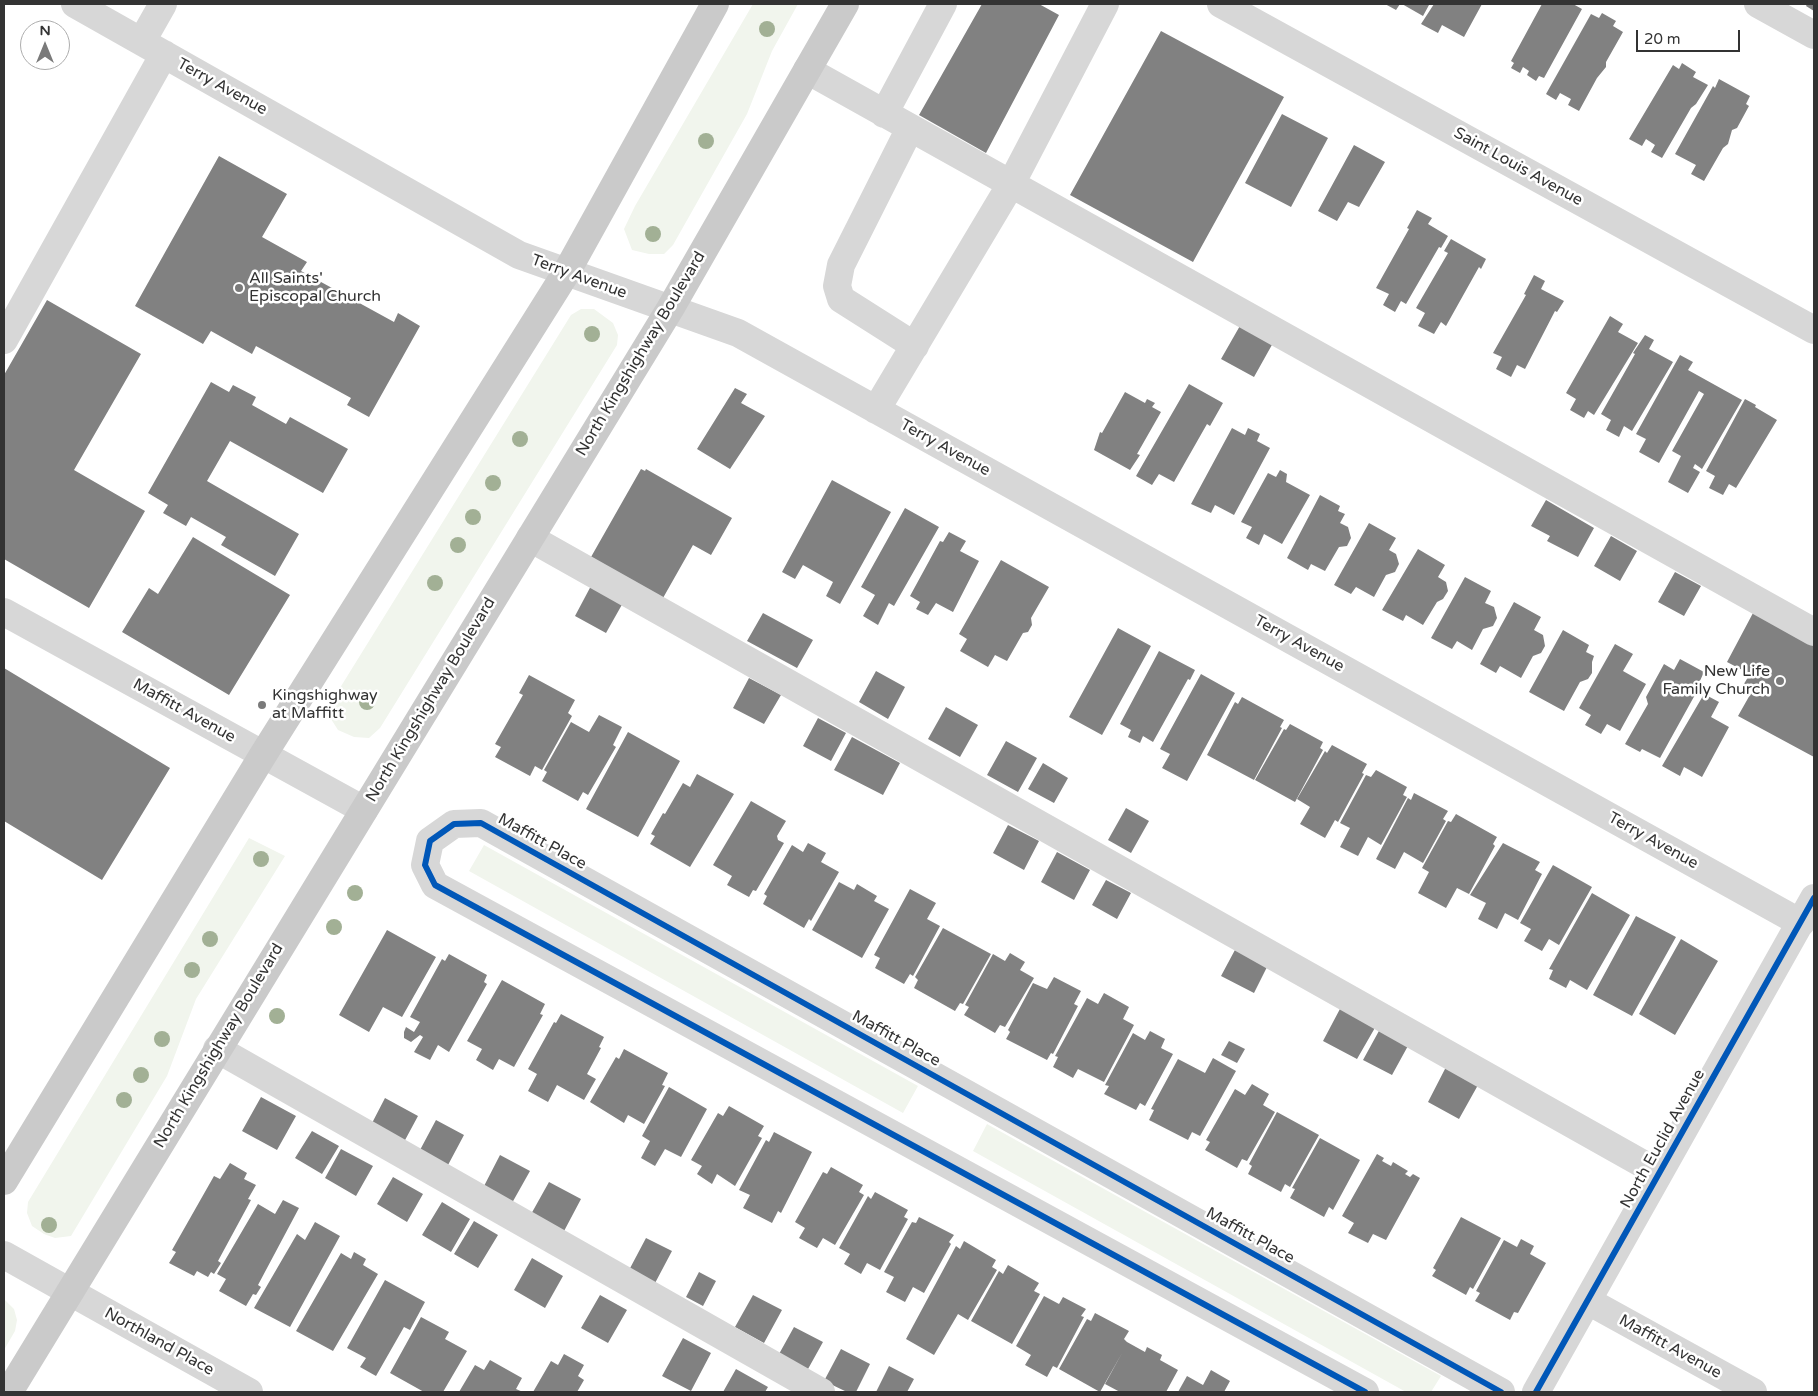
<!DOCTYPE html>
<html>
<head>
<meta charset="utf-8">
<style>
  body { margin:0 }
  #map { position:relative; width:1818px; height:1396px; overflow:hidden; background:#fff; font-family:"Varela Round",sans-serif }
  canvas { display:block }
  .frame { position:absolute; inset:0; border:5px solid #333; pointer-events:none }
  .north { position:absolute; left:20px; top:20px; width:50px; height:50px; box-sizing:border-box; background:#fff; border:1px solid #adadad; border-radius:50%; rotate:0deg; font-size:14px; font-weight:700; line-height:20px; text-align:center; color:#333 }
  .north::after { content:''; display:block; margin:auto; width:18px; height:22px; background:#7a7a7a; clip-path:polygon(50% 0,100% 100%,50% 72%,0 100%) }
  .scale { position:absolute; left:1636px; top:30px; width:104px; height:22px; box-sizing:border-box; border:2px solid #333; border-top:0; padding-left:6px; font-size:15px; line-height:18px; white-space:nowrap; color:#333; -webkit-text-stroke:4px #fff; paint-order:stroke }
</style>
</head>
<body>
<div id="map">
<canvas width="1818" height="1396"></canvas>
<div class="frame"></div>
<div class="north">N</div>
<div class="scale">20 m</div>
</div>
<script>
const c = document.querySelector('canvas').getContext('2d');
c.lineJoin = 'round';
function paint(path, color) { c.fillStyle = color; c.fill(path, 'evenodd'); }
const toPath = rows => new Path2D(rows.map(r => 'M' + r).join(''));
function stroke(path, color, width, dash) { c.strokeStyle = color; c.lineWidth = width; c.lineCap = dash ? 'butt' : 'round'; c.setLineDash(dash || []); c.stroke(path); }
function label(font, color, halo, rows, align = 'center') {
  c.font = font + ' "Varela Round",sans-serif'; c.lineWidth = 5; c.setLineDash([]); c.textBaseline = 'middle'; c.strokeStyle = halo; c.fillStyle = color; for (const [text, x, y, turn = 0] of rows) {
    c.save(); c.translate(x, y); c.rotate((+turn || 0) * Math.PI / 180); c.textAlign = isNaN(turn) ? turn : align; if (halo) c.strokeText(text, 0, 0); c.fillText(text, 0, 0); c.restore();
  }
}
paint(toPath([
  [753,4,798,4,772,51,747,114,673,245,664,254,649,254,632,250,624,229,635,206],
  [581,309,594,309,613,323,618,335,617,345,380,728,369,738,354,737,338,730,331,719,330,704,571,315],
  [249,838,285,856,196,999,167,1076,71,1236,55,1238,44,1234,32,1226,27,1213,28,1202],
  [484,845,918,1086,903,1113,469,871],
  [987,1124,1441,1376,1431,1392,1406,1392,973,1151],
  [4,1299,14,1309,17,1320,15,1331,4,1350]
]), '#f1f5ed');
paint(toPath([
  [982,4,1039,4,1059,15,986,153,919,115],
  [1385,4,1400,4,1396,10],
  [1402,4,1428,4,1429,5,1423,16],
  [1434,4,1482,4,1464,37,1442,25,1438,33,1421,24],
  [1542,4,1573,4,1582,9,1544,78,1539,76,1536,81,1527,75,1529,71,1523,67,1520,73,1511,68,1514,63,1511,61],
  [1807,4,1814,4,1814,11,1806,6],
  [1602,13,1616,21,1613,26,1623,32,1606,62,1606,67,1597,78,1579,111,1568,105,1571,99,1560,93,1556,100,1546,94,1591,14,1599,18],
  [1161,31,1284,97,1193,262,1070,195],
  [1682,63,1696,72,1693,77,1708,85,1696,104,1691,108,1662,158,1651,152,1655,145,1646,139,1642,146,1629,139,1673,65,1679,69],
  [1719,79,1750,96,1746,104,1749,106,1737,128,1732,130,1728,144,1723,148,1704,181,1691,174,1696,165,1675,154,1713,86,1715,88],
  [1282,114,1328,138,1291,207,1245,183],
  [1354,145,1385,162,1359,207,1348,202,1337,221,1318,211],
  [219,156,287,194,262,237,307,262,301,271,394,322,398,313,420,326,369,417,347,405,351,398,256,346,252,354,211,331,203,344,135,306],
  [1417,210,1432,218,1428,224,1448,236,1441,248,1439,247,1406,304,1401,301,1395,312,1383,305,1389,294,1376,288,1409,229,1407,228],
  [1451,239,1486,259,1481,269,1479,267,1446,326,1441,322,1434,334,1418,326,1425,313,1416,308,1448,253,1444,251],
  [1534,275,1545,281,1541,289,1564,301,1557,312,1555,311,1525,369,1517,365,1511,377,1496,369,1502,357,1493,353,1526,295,1524,294],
  [47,300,141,354,74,470,145,511,89,608,4,559,4,375],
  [1610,316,1623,324,1618,332,1638,343,1594,415,1588,411,1584,418,1570,410,1576,399,1566,393],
  [1241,324,1273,343,1254,377,1221,359],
  [1645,335,1654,340,1649,349,1673,362,1632,431,1624,426,1619,437,1606,430,1611,420,1601,414,1635,354,1633,353],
  [1680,355,1693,362,1688,370,1742,400,1702,469,1695,464,1693,468,1700,472,1688,493,1668,482,1681,456,1672,451,1704,394,1699,391,1659,463,1639,452,1646,439,1636,434],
  [211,382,229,392,233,385,256,397,252,405,286,424,290,417,348,449,323,493,230,441,207,481,299,534,275,576,221,545,226,537,191,517,186,526,163,513,168,505,148,493],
  [1189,384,1223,403,1210,426,1207,424,1174,482,1159,474,1152,485,1136,476],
  [735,388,747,394,741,403,765,416,730,469,697,449],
  [1125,392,1145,403,1147,399,1155,403,1152,407,1161,412,1137,454,1140,455,1130,470,1094,450,1100,432,1102,433],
  [1745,399,1756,405,1755,407,1777,420,1736,488,1729,484,1723,495,1709,488,1715,476,1706,471],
  [1232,428,1245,435,1248,428,1260,434,1257,441,1270,448,1234,515,1215,505,1211,513,1191,504],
  [641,469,645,471,646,469,732,518,711,555,693,545,663,598,591,557],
  [1280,470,1287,474,1286,482,1310,495,1282,544,1264,534,1259,545,1246,538,1252,527,1241,522,1268,473,1276,477],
  [832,480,891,512,840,604,826,596,833,582,803,565,795,579,782,572],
  [1320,495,1340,506,1338,511,1345,514,1340,523,1348,527,1351,538,1347,546,1339,547,1325,571,1311,564,1308,570,1287,558],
  [1546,500,1594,528,1578,557,1547,541,1550,536,1531,526],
  [905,508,939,527,894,606,889,603,878,625,863,616,875,595,861,587],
  [1369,523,1396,538,1389,550,1396,554,1399,564,1395,572,1386,575,1374,597,1356,587,1351,594,1334,585],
  [949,532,966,541,960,551,979,561,953,612,936,603,928,615,916,609,920,602,910,596,940,541,943,542],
  [1611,536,1637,551,1620,581,1594,566],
  [193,537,290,595,229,695,122,632,149,588,158,594],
  [1418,549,1445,565,1438,577,1446,582,1448,591,1443,599,1437,602,1423,625,1406,615,1403,621,1382,610],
  [1001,560,1049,587,1031,618,1032,625,1028,632,1023,633,1007,661,995,655,988,667,960,651,967,639,959,634],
  [1675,572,1701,586,1684,616,1658,602],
  [1465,577,1491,591,1485,603,1494,607,1497,618,1493,626,1483,629,1472,650,1457,641,1452,649,1431,638],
  [592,584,624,601,606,633,575,616],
  [1514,602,1541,617,1534,630,1543,635,1545,646,1541,653,1533,656,1521,678,1500,666,1496,673,1480,664],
  [763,613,813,640,797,668,747,641],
  [1753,613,1814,646,1814,757,1738,716,1751,693,1742,687,1750,674,1727,662],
  [1118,628,1151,646,1102,735,1069,717],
  [1563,630,1589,645,1586,652,1594,656,1592,662,1592,673,1588,679,1580,682,1564,711,1529,692],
  [1615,644,1633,654,1623,671,1646,684,1620,731,1607,724,1601,734,1585,725,1591,715,1579,708],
  [1159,651,1195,670,1190,680,1188,679,1153,742,1143,736,1140,743,1128,737,1131,730,1120,724],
  [1680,659,1704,672,1699,683,1701,684,1660,758,1642,749,1640,752,1625,744,1648,704,1646,697,1664,664,1674,670],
  [4,668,170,768,102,880,4,821],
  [876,671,905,687,888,719,859,702],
  [1201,674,1235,693,1187,781,1162,768,1170,754,1160,749],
  [529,675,575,700,568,713,572,716,542,770,535,766,530,776,495,757,501,747,495,744,523,695,519,693],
  [749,678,781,695,764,724,733,708],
  [1704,694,1719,702,1711,717,1729,727,1702,777,1684,767,1680,776,1662,766],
  [1242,697,1284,720,1280,727,1282,728,1254,780,1207,755,1235,702,1238,704],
  [946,707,978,725,960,757,928,739],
  [599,715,622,727,613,745,616,747,588,795,583,792,578,801,542,781,547,772,544,770,571,722,589,732],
  [818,718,846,733,831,761,803,746],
  [1290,724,1323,742,1320,748,1323,750,1295,802,1255,780,1284,729,1286,730],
  [628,732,680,761,638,837,586,809],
  [852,737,900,763,883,795,834,770],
  [1006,741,1037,758,1018,792,987,775],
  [1332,745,1367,764,1362,773,1364,774,1338,822,1335,820,1325,838,1300,824,1310,807,1297,799,1325,751,1327,753],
  [1043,763,1068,778,1054,803,1028,789],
  [1376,770,1407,787,1403,795,1407,797,1381,845,1368,837,1358,856,1340,847,1350,828,1340,823,1366,775,1371,777],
  [697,774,734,794,690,867,650,844,655,836,651,834,663,813,665,814,683,783,690,787],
  [1414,793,1448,811,1443,819,1446,821,1423,863,1404,852,1395,869,1376,859,1408,798,1411,800],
  [751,801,786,821,777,836,778,840,784,843,756,891,753,890,749,897,727,885,732,876,713,865],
  [1126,808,1149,821,1131,853,1108,840],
  [1456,814,1497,837,1493,844,1495,846,1469,894,1457,888,1446,908,1418,893,1429,872,1422,868,1448,821,1451,822],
  [1008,825,1039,841,1024,870,993,853],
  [808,843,826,853,821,862,839,872,811,921,809,919,804,928,763,904,767,896,764,894,792,845,803,852],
  [1503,843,1540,862,1535,870,1542,874,1518,920,1505,913,1497,929,1478,919,1486,903,1470,895],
  [1057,852,1090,870,1074,900,1041,882],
  [1553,865,1592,887,1559,945,1549,939,1542,951,1524,941,1531,929,1520,923],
  [1106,880,1131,893,1117,919,1092,905],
  [839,882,854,890,857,884,877,896,874,901,889,909,862,958,812,930],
  [910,889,936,903,927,919,940,926,913,976,910,974,904,984,875,968,880,958,874,955],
  [1592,893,1630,915,1587,990,1570,980,1566,988,1549,979,1553,970,1549,969],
  [1636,916,1676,937,1632,1016,1593,995],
  [943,928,991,954,963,1004,960,1003,955,1011,914,988,918,980,915,977],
  [387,930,436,957,402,1017,383,1007,369,1032,339,1015],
  [1681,939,1718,961,1675,1035,1639,1014],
  [1236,948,1268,965,1254,993,1221,976],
  [1010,953,1025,962,1020,970,1034,978,1005,1027,1000,1025,995,1033,964,1015,969,1007,965,1005,993,954,1005,961],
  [449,954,487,975,484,982,487,984,449,1052,438,1045,430,1060,414,1052,423,1037,420,1035,411,1042,404,1038,404,1032,406,1027,414,1032,420,1022,410,1017,442,959,445,961],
  [1054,977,1081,991,1074,1004,1078,1006,1053,1054,1051,1053,1047,1060,1006,1039,1010,1032,1008,1030,1033,983,1047,989],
  [502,980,545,1004,540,1014,543,1015,514,1067,499,1059,493,1070,476,1060,482,1049,467,1041],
  [1104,993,1129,1007,1123,1019,1134,1025,1104,1082,1078,1069,1073,1078,1053,1067,1058,1057,1055,1056,1087,998,1098,1004],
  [1341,1007,1376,1026,1357,1059,1323,1041],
  [561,1014,604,1037,599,1047,601,1048,587,1074,596,1079,584,1100,557,1085,548,1102,528,1091,537,1074,528,1069,554,1022,556,1023],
  [1380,1029,1409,1044,1392,1075,1363,1060],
  [1150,1031,1165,1039,1161,1048,1173,1054,1145,1106,1140,1103,1136,1110,1104,1094,1109,1086,1105,1085,1133,1033,1145,1040],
  [1229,1041,1245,1049,1237,1063,1221,1055],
  [624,1049,668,1073,662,1085,665,1086,644,1124,628,1115,624,1123,590,1102,616,1057,619,1059],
  [1213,1058,1236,1071,1200,1136,1192,1132,1188,1140,1149,1120,1154,1110,1151,1109,1178,1059,1205,1073],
  [1446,1067,1478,1085,1459,1119,1428,1102],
  [1252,1084,1269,1094,1263,1105,1275,1112,1247,1161,1242,1159,1237,1168,1205,1150,1210,1142,1206,1140,1235,1089,1245,1095],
  [669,1087,707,1109,681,1157,665,1149,655,1166,641,1158,650,1141,642,1136],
  [261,1097,296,1116,277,1150,242,1131],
  [385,1098,418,1116,404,1142,371,1125],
  [729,1106,764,1126,758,1136,762,1138,735,1186,717,1174,712,1184,697,1174,702,1166,691,1160,718,1113,723,1116],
  [1277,1112,1319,1135,1290,1187,1285,1184,1281,1192,1248,1174,1252,1166,1249,1164],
  [436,1120,464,1135,448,1165,420,1150],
  [312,1131,339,1146,322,1174,295,1158],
  [774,1132,812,1152,781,1213,778,1211,772,1223,743,1208,750,1195,739,1190,766,1140,769,1142],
  [1320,1138,1360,1160,1333,1210,1329,1207,1324,1217,1290,1198,1295,1189,1292,1188],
  [341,1149,373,1166,356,1196,325,1178],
  [1377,1154,1384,1158,1382,1161,1391,1166,1393,1162,1408,1171,1405,1174,1410,1177,1413,1174,1420,1178,1386,1240,1373,1234,1368,1243,1348,1233,1354,1223,1342,1216],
  [500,1155,530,1171,512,1203,483,1188],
  [230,1163,247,1173,244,1179,256,1185,248,1199,251,1200,218,1261,221,1263,214,1274,211,1272,208,1277,197,1271,194,1276,169,1263,176,1252,172,1250,214,1176,220,1179],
  [831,1167,863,1185,859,1192,864,1195,835,1245,823,1238,817,1248,799,1238,805,1228,795,1222,823,1172,827,1174],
  [393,1177,423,1194,407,1222,377,1204],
  [549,1182,581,1199,563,1233,530,1216],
  [875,1192,908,1210,904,1217,908,1219,880,1270,867,1263,861,1274,844,1264,850,1254,839,1248,868,1196,871,1199],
  [283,1200,299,1208,258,1285,261,1287,256,1295,253,1294,246,1306,219,1291,226,1279,217,1274,258,1204,275,1214],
  [442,1202,470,1219,451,1252,422,1235],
  [919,1217,954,1235,949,1242,951,1244,924,1293,913,1287,905,1302,886,1292,894,1277,884,1272,912,1222,916,1223],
  [1461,1217,1501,1238,1473,1289,1470,1287,1466,1295,1432,1276,1436,1270,1433,1268],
  [474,1221,498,1235,478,1268,454,1254],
  [315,1222,340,1236,290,1327,254,1308,297,1234,305,1240],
  [646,1238,672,1251,654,1285,628,1272],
  [1521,1239,1534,1246,1530,1254,1546,1263,1518,1313,1514,1312,1510,1320,1475,1301,1480,1293,1476,1291,1504,1240,1517,1247],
  [964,1241,996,1260,992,1267,997,1270,968,1320,958,1314,934,1355,906,1339,956,1246,960,1249],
  [354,1252,366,1259,363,1265,378,1274,333,1351,296,1331,341,1253,351,1259],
  [532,1258,563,1276,545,1308,514,1290],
  [1008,1265,1039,1283,1034,1291,1040,1294,1012,1344,971,1321,999,1271,1003,1274],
  [699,1272,716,1281,703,1306,686,1297],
  [385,1280,425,1302,410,1330,404,1327,376,1376,360,1367,366,1358,347,1348],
  [600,1295,627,1310,608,1343,581,1328],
  [753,1295,782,1310,764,1343,735,1327],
  [1044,1296,1059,1304,1063,1297,1086,1309,1081,1316,1084,1317,1057,1368,1053,1366,1047,1377,1025,1365,1031,1355,1016,1346],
  [1095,1313,1129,1331,1124,1339,1127,1342,1145,1352,1147,1347,1162,1355,1160,1360,1178,1370,1166,1392,1120,1392,1105,1384,1122,1353,1100,1392,1059,1369,1087,1319,1091,1321],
  [421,1317,449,1332,445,1339,467,1351,443,1392,424,1392,390,1373],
  [794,1327,823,1342,808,1369,779,1354],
  [683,1338,711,1353,691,1391,662,1376],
  [841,1349,870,1364,856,1392,847,1392,824,1381],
  [564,1354,584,1365,578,1376,584,1380,577,1392,533,1392,551,1361,558,1365],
  [490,1360,522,1378,516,1389,523,1392,459,1392,475,1365,484,1370],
  [889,1366,914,1379,907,1392,876,1392],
  [736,1369,768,1387,765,1392,723,1392],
  [1211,1370,1230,1381,1224,1392,1178,1392,1187,1376,1203,1385]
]), '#818181');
stroke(toPath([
  [75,4,519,255,738,333,1801,923],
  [1221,4,1814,330],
  [1758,4,1814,35],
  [142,41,163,4],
  [807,70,1814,632],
  [884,114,943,4],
  [910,128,841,265,837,286,841,299,915,346],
  [4,340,164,54],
  [876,410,1011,184,1105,4],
  [530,538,1659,1173],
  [4,612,364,810],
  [217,1049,821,1392],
  [4,1255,249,1392],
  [1588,1301,1753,1392],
  [1365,1392,435,885,425,865,430,841,454,824,481,823,1501,1392],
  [1536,1392,1814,898]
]), '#d7d7d7', 28);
stroke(toPath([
  [4,1181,263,755,566,273,715,4],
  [9,1392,670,309,845,4]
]), '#cacaca', 28);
stroke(toPath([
  [1365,1392,435,885,425,865,430,841,454,824,481,823,1501,1392],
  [1536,1392,1814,898]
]), '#0057b8', 6);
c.fillStyle = '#a2b095';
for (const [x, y] of [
  [767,29],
  [706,141],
  [653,234],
  [592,334],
  [520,439],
  [493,483],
  [473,517],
  [458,545],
  [435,583],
  [367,702],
  [261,859],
  [355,893],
  [334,927],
  [210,939],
  [192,970],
  [277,1016],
  [162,1039],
  [141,1075],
  [124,1100],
  [49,1225]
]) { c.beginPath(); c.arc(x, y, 8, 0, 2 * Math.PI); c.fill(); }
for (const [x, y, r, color] of [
  [239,288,5,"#7a7a7a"],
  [1780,681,5,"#7a7a7a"],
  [262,705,5,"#7a7a7a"]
]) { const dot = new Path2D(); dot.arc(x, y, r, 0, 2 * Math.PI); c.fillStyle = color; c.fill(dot); stroke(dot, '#fff', 2); }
label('16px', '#333', '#fff', [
  ["Terry Avenue",222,87,29],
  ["Saint Louis Avenue",1518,167,29],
  ["Terry Avenue",579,277,20],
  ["North Kingshighway Boulevard",641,354,-59],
  ["Terry Avenue",945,448,29],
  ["Terry Avenue",1299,644,29],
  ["North Kingshighway Boulevard",431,700,-59],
  ["Maffitt Avenue",184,711,29],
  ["Terry Avenue",1653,841,29],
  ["Maffitt Place",542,842,29],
  ["Maffitt Place",896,1039,29],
  ["North Kingshighway Boulevard",219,1046,-59],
  ["North Euclid Avenue",1663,1139,-61],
  ["Maffitt Place",1250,1236,29],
  ["Northland Place",159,1342,29],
  ["Maffitt Avenue",1670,1347,29]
]);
label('16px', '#333', '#fff', [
  ["All Saints'",249,279],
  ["Episcopal Church",249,297],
  ["New Life",1770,672,"right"],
  ["Family Church",1770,690,"right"],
  ["Kingshighway",272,696],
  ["at Maffitt",272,714]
], 'left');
</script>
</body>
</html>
